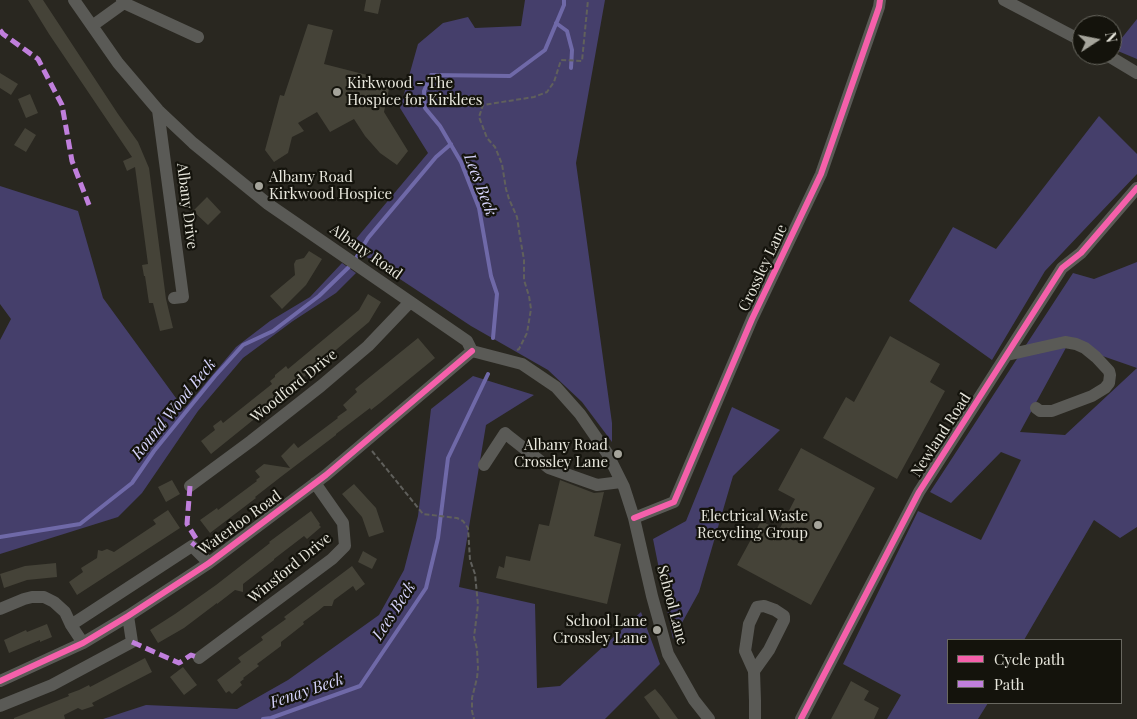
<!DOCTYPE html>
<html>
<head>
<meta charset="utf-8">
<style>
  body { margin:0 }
  #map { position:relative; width:1137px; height:719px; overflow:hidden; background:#292720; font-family:"Playfair Display",serif }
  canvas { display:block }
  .legend { position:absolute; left:947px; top:639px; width:175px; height:65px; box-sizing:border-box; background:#14130c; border:1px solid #696860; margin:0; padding:6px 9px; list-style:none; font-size:15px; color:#e8e7dd }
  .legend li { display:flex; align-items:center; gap:10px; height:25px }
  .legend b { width:25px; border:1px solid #696860 }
  .north { position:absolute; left:1072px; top:15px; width:50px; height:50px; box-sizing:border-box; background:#14130c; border:1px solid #696860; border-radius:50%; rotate:79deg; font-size:14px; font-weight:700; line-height:20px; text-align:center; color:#e8e7dd }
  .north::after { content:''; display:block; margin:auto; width:18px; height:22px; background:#a5a49b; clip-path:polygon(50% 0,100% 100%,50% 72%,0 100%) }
</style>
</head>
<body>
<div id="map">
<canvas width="1137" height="719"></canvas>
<ul class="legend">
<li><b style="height:6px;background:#f560ab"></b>Cycle path</li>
<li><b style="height:6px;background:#c07fdc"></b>Path</li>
</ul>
<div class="north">N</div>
</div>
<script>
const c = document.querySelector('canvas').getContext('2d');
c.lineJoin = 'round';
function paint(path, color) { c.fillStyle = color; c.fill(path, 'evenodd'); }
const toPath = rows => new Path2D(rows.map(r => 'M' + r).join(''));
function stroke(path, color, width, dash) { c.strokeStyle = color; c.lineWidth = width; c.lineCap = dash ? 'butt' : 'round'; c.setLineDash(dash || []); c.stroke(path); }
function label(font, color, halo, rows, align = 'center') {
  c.font = font + ' "Playfair Display",serif'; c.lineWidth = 4.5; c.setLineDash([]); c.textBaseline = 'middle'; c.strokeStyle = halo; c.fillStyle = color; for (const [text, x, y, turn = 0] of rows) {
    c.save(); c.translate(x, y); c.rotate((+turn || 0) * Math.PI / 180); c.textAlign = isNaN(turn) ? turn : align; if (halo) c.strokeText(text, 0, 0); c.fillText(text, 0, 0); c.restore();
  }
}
paint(toPath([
  [525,0,605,0,576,163,612,423,612,442,582,402,548,370,471,326,350,246,428,153,400,108,418,44,443,23,468,17,475,28,521,26],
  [1137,19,1137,59,1113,49],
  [1099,116,1137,154,1137,174,1045,271,992,360,909,301,953,227,996,249],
  [0,186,78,211,103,298,184,409,236,347,270,321,310,297,342,263,356,273,336,293,293,321,243,358,198,411,142,493,118,517,0,554,0,340,11,319,0,304],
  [1137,262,1137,527,1120,538,1094,520,1024,640,948,640,948,703,988,703,978,719,887,719,901,695,843,664,918,511,981,540,1021,460,1001,452,951,503,930,492,1073,273,1094,279],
  [1068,344,1137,368,1065,435,1020,432],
  [473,376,534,395,486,425,459,587,535,604,537,688,560,686,641,612,660,664,605,719,103,719,146,705,237,709,288,680,379,615,404,570,418,516,431,409],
  [732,407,780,430,733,476,699,592,673,639,653,539,686,521]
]), '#453f6b');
stroke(toPath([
  [556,23,567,31,572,50,571,68],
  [493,338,497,294,491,276,479,208,461,162,440,126,425,108,424,91,431,75,510,76,545,50,564,5,564,0],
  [0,537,80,524,132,483,154,451,215,376,243,345,273,331,319,296,353,263,368,238,436,157,451,144],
  [263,719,271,718,360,686,426,588,438,538,448,458,488,374]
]), '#6f69a8', 4);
paint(toPath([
  [28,0,43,0,118,114,138,142,149,168,166,299,173,328,160,331,153,303,149,303,145,276,144,276,142,265,148,264,135,167,127,171,123,161,132,157,49,34],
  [366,0,381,0,378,14,364,11],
  [308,24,333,30,324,64,371,76,369,83,389,89,384,112,408,151,397,165,380,153,365,136,354,119,330,132,317,112,298,123,304,131,292,137,288,153,274,162,265,150,280,95,284,96],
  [0,73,18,84,11,95,0,88],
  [30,94,38,113,26,118,18,99],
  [25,128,36,135,26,152,14,145],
  [207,197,221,212,208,225,193,211],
  [309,251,322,259,306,285,282,309,270,296,295,275,294,264,296,260,304,258],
  [368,294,381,302,369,322,298,382,299,383,211,454,201,441,215,430,213,426,221,420,223,423,272,384,270,381,275,377,275,375,286,366,288,369,359,310],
  [890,336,940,364,930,382,945,391,897,479,823,438,846,397,854,402],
  [418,338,435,358,380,403,371,410,370,408,336,434,336,435,282,476,255,497,256,498,210,533,200,520,217,508,218,510,257,481,256,480,260,477,255,471,264,464,290,468,281,456,294,443,298,448,338,418,337,417,347,410,343,405,357,392,355,389],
  [801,448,875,488,811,605,737,565,761,521,779,530,795,499,778,490],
  [172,480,180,494,166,502,158,487],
  [560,480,594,493,604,492,594,536,621,544,607,604,496,578,499,566,504,568,506,556,530,561,539,524,549,526],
  [354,484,376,508,384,532,369,537,362,517,342,494],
  [168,510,180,528,77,595,69,582,83,572,81,568,97,558,98,550,102,551,107,549,114,552,156,524,153,520],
  [311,511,320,524,319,525,321,527,307,539,304,536,274,559,274,560,243,584,243,592,235,590,217,604,217,603,184,628,158,643,150,630,175,614,216,585,270,543,269,542],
  [363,551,377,559,372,569,358,562],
  [56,563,57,577,27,580,4,588,0,574,25,566],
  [352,566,365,584,356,591,353,586,334,600,332,606,324,606,318,611,303,622,304,624,281,642,281,646,257,664,259,666,243,678,244,679,240,682,242,685,232,694,229,691,226,693,217,680,241,662,238,658,263,640,261,637,286,619,284,617],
  [47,624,52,637,40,642,40,640,9,653,4,640,26,630,27,632],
  [145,658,152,672,92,703,94,706,82,710,78,708,64,715,65,719,14,719,14,718,69,696,68,694,79,690,89,685,90,687],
  [183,667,197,685,184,695,170,677],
  [851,681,869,691,864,700,879,708,874,719,831,719],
  [655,689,662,697,678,719,660,719,644,697]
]), '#454338');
stroke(toPath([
  [517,350,519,349,527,333,531,309,529,296,524,280,524,260,520,237,517,217,509,199,506,189,502,164,495,147,487,138,479,117,483,105,534,97,547,92,554,82,561,60,582,61,588,0],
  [372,451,423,514,457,518,463,521,468,528,470,560,475,574,478,605,474,637,477,649,478,668,477,678,472,698,472,711,474,719]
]), '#60605c', 2, [5, 2.5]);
stroke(toPath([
  [74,0,118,63,158,110,193,143,268,204,467,341,472,351],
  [122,0,124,3,198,37],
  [1004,0,1082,41],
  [92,26,124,3],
  [1107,55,1137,73],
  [158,110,183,297,174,298],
  [472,351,522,364,556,387,580,414,607,453,624,487,634,518,652,596,668,654,694,700,709,719],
  [1007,355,1065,342,1076,344,1085,348,1096,357,1109,371,1110,375,1109,383,1105,388,1092,396,1052,411,1040,411,1036,408],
  [484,465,505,433,511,438,549,468,597,485,621,482],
  [190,486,251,441,321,386,368,346,410,302],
  [634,518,674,502,752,319,821,174,879,7,880,0],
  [0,609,24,599,32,597,44,597,54,602,65,612,71,625,83,643],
  [71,625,192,546,209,563],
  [199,658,332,559,345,546,343,523,315,483],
  [754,671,769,650,784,620,784,616,775,610,764,606,757,607,749,624,745,651,754,671,755,701,755,719],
  [0,681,83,643,128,616,209,563,326,475,472,351],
  [0,706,52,685,132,642,128,616],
  [801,719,919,492,1062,268,1081,253,1137,188]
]), '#5a5a56', 12);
stroke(toPath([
  [0,30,3,34,38,59,62,105,72,161,89,205],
  [190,486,187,524,197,540,192,546],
  [132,642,179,663,191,655,199,658]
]), '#c07fdc', 5, [10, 5]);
stroke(toPath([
  [634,518,674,502,752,319,821,174,879,7,880,0],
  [0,681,83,643,128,616,209,563,326,475,472,351],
  [801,719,919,492,1062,268,1081,253,1137,188]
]), '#f560ab', 6);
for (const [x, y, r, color] of [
  [337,92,5,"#a5a49b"],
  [259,186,5,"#a5a49b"],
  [618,454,5,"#a5a49b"],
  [818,525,5,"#a5a49b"],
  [657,630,5,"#a5a49b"]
]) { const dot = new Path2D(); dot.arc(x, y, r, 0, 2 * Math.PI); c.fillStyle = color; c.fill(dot); stroke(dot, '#14130c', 2); }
label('15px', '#e8e7dd', '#14130c', [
  ["Kirkwood - The",347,83,"left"],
  ["Hospice for Kirklees",347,100,"left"],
  ["Albany Road",269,177,"left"],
  ["Kirkwood Hospice",269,194,"left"],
  ["Albany Road",608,445],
  ["Crossley Lane",608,462],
  ["Electrical Waste",808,516],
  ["Recycling Group",808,533],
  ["School Lane",647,621],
  ["Crossley Lane",647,638]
], 'right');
label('15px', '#e8e7dd', '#14130c', [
  ["Albany Drive",187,206,83],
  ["Albany Road",366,252,35],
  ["Crossley Lane",763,268,-65],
  ["Woodford Drive",294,386,-39],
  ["Newland Road",941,435,-57],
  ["Waterloo Road",240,523,-36],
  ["Winsford Drive",290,568,-39],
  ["School Lane",672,605,75]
]);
label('italic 16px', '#d6d4fc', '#14130c', [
  ["Lees Beck",480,185,69],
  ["Round Wood Beck",174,409,-51],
  ["Lees Beck",394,611,-57],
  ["Fenay Beck",307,691,-19]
]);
</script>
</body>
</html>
